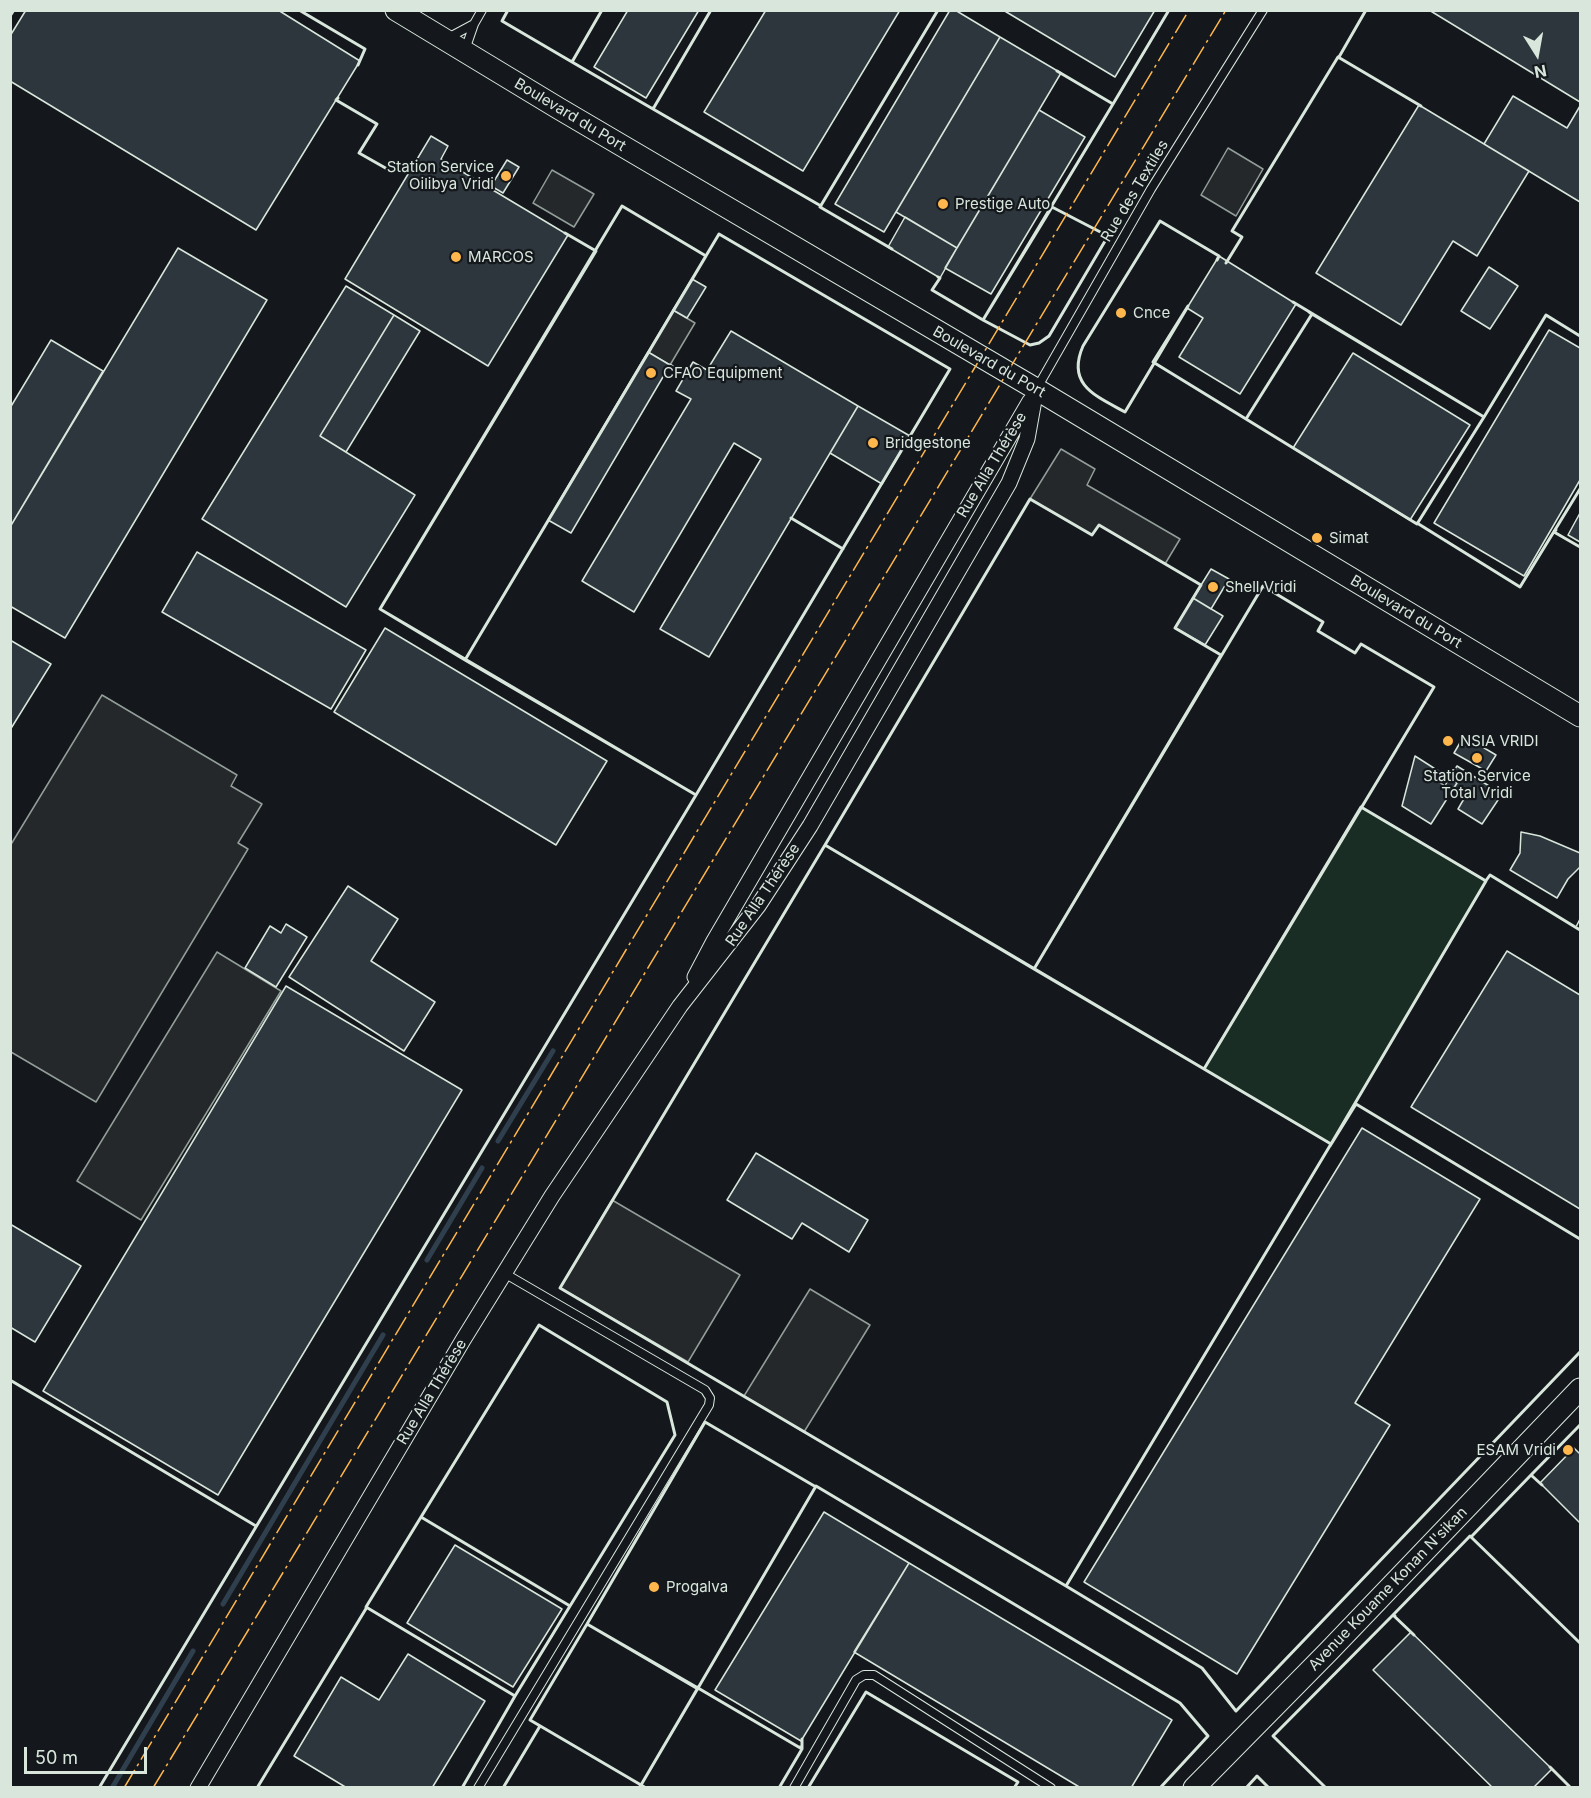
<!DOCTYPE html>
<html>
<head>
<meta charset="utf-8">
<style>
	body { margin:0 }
	#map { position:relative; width:1591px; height:1798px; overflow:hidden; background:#14181c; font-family:Inter,sans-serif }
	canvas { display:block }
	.frame { position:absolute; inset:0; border:12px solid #d8e6dc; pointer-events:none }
	.north { position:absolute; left:1507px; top:24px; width:60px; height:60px; -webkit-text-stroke:4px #14181c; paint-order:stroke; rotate:169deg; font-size:16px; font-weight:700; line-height:24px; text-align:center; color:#d8e6dc }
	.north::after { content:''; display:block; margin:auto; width:21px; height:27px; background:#d8e6dc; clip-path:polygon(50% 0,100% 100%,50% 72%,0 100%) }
	.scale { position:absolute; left:24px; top:1747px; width:123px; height:27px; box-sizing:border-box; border:3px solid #d8e6dc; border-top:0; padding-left:8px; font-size:18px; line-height:21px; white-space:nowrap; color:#d8e6dc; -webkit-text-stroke:4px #14181c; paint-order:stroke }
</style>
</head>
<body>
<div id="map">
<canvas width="1591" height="1798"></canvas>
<div class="frame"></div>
<div class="north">N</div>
<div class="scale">50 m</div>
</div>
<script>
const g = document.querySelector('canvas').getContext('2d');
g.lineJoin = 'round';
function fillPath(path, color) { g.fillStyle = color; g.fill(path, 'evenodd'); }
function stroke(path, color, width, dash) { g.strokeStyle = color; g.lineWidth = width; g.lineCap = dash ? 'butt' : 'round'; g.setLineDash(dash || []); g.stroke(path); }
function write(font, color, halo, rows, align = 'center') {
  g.font = font + ' Inter,sans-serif'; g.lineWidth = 4.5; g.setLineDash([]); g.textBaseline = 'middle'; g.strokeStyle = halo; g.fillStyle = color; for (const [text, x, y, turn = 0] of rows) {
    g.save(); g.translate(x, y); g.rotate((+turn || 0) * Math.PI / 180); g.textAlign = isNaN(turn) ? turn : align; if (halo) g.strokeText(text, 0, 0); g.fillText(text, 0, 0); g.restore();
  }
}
const green = new Path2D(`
	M1361,807L1486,881L1331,1144L1204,1069Z`);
const parking = new Path2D(`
	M1228,148L1263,169L1236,216L1201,195Z
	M552,170L594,194L574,227L533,203Z
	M673,310L695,323L670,365L648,352Z
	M1061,449L1095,469L1087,485L1180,539L1165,564L1099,525L1092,535L1030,499Z
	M102,695L237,775L231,786L262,804L238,843L248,849L96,1102L11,1052L10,846Z
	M217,952L281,991L141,1220L77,1181Z
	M612,1200L740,1275L688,1362L560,1288Z
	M810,1289L870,1325L804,1432L744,1396Z`);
const stream = new Path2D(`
	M498,1141L553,1051
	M427,1260L482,1168
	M223,1604L383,1335
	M112,1788L193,1651`);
const building = new Path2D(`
	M26,10H278L360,61L256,230L10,81V36Z
	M628,10H699L646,98L594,67Z
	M766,10H900L803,171L704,112Z
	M950,10H955L1000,37L884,232L835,204Z
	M1003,10H1155L1115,77Z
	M1429,10H1580V102Z
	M1000,37L1061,73L957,248L896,212Z
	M1513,96L1567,128L1580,106V202L1484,144Z
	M1419,105L1529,171L1477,256L1453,241L1401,325L1316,273Z
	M1039,110L1085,137L991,294L945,268Z
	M431,136L448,146L441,159L568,235L488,366L345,279Z
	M507,160L519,167L503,193L491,186Z
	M905,217L957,248L940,278L888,247Z
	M178,248L267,300L65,638L10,606V527Z
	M1219,256L1296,304L1240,394L1179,357L1203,318L1187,308Z
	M1489,267L1518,286L1490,329L1461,311Z
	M692,279L706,287L687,318L673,310Z
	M346,286L394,315L320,436L415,495L346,607L202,519Z
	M394,315L420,331L346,452L320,436Z
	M1549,330L1580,348V480L1524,576L1434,523Z
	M731,331L858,406L709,657L660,629L761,459L734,443L634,612L582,581L691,399L676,391L693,362L707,370Z
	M51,340L103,371L10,527V408Z
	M648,352L670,365L571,533L548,520Z
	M1353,353L1470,425L1410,520L1293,448Z
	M858,406L910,436L882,484L830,453Z
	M1580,513V542L1568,535Z
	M197,552L366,650L331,709L162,612Z
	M1211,569L1229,579L1211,609L1193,598Z
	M1193,598L1223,616L1205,645L1175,628Z
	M385,628L607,761L556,845L334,712Z
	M10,640L51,664L10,730Z
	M1464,736L1496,755L1486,771L1454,753Z
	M1415,756L1440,772L1436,780L1445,786L1449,778L1457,783L1431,824L1402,806Z
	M1457,766L1502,794L1482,824L1458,809L1465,797L1453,789L1457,783L1449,778Z
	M1521,832L1540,836L1580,853V867L1568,879L1557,898L1510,870L1520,853Z
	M348,886L398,919L371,961L435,1002L404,1051L289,977Z
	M286,924L307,937L276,987L245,968L270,926L281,933Z
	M1507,951L1580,995V1209L1411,1107Z
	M286,986L462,1090L218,1495L43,1391Z
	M1362,1128L1480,1199L1355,1403L1390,1425L1237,1674L1084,1582Z
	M756,1153L868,1220L849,1252L802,1223L792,1239L727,1200Z
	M10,1224L81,1266L35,1342L10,1327Z
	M1574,1448L1580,1454V1523L1540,1483Z
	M824,1512L909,1563L801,1741L715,1690Z
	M455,1545L562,1609L513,1687L407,1623Z
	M909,1563L1172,1720L1131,1788H1081L854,1652Z
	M1411,1632L1552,1769L1533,1788H1493L1373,1670Z
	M408,1654L485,1701L432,1788H347L294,1756L341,1677L379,1700Z`);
const lane = new Path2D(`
	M446,39L474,24
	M465,50L474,24L482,10
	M1037,388L1151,189L1263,10
	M478,1788L709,1405L710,1398L705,1390L504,1273
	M794,1788L856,1680L864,1675H874L1051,1788`);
const street = new Path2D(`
	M695,977L714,941L1030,401
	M198,1788L463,1340L552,1196L680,1006L758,906L810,826L1009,483L1027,439L1036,389`);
const secondary = new Path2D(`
	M396,10L558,108L1036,389L1580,716
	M1194,1788L1328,1652L1580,1389`);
const fence = new Path2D(`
	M1580,919L1576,927L1580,930`);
const wall = new Path2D(`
	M299,10L365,49L358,65
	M508,10L502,21L572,62L573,60
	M602,10L572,62L653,109L654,107
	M711,10L653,109L821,206
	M10,16L14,10
	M1339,57L1366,10
	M338,98L336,100L377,124L359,153L389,170L412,169L413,166
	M1113,104L1169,10
	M622,206L706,256L465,660L380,609Z
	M1052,207L1108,236L1049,336L1039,343L1030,345L983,320Z
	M719,234L950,369L696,795L465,660Z
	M892,249L820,207L938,10
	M1226,263L1242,237L1232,231L1338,57L1421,106
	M938,277L940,278L932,290L983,320L1113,104L1057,71
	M1293,302L1484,417L1546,315L1580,336
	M1188,306L1153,362L1246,419L1312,314L1309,312
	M1187,308L1125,412C1096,396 1066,385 1083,346L1160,221L1219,256L1217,260
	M1312,314L1484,417L1417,524L1246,419Z
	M670,365L686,374
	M1030,499L1092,535L1099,525L1201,585L1175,628L1221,655L1034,969L825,845Z
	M791,518L843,549
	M1417,523L1520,587L1580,489
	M1556,530L1554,532L1580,547
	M1263,586L1323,622L1318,631L1355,653L1361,644L1434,687L1204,1069L1034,969Z
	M1361,807L1486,881L1331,1144L1204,1069Z
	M825,845L1331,1144L1066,1586L560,1288Z
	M1485,882L1490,875L1580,930
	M1330,1146L1356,1104L1580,1239
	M539,1325L667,1402L675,1435L570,1606L421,1517Z
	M10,1380L256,1526
	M1531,1475L1580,1425
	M421,1517L570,1606L515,1696L366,1607Z
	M1471,1537L1531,1475L1542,1485
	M1066,1586L1202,1668L1236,1711L1580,1352
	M587,1624L698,1688L641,1785L530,1720Z
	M1414,1635L1393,1615L1470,1536L1580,1643
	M698,1689L587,1624L705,1422L816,1487
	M802,1739V1749L698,1688L816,1486L1180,1703L1208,1736L1160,1788
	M1550,1767L1571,1788
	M99,1788L696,795L380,609L596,251L565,233
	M257,1788L367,1607
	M462,1788L515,1696L513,1695
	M503,1788L540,1726
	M639,1788L641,1785L646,1788L641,1785L699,1686
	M779,1788L802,1749L800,1747
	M808,1788L866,1692L1018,1782L1014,1788
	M1246,1788L1257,1776L1269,1788
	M1326,1788L1273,1736L1393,1615L1395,1616`);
const power = new Path2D(`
	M124,1788L1189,10
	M153,1788L1226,10`);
const markers = [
	[506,176,6,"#ffb74d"],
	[943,204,6,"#ffb74d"],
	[456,257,6,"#ffb74d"],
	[1121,313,6,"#ffb74d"],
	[651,373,6,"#ffb74d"],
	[873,443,6,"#ffb74d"],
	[1317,538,6,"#ffb74d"],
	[1213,587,6,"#ffb74d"],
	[1448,741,6,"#ffb74d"],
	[1477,758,6,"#ffb74d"],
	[1568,1450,6,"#ffb74d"],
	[654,1587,6,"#ffb74d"]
];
const streetNames = [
	["Boulevard du Port",570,115,31],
	["Rue des Textiles",1135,191,-59],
	["Boulevard du Port",989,362,30],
	["Rue Alla Thérèse",992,465,-59],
	["Boulevard du Port",1406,612,31],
	["Rue Alla Thérèse",763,895,-56],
	["Rue Alla Thérèse",432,1392,-59],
	["Avenue Kouame Konan N'sikan",1388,1589,-46]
];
const poiNames = [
	["Station Service",494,167,"right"],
	["Oilibya Vridi",494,184,"right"],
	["Prestige Auto",955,204],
	["MARCOS",468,257],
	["Cnce",1133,313],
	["CFAO Equipment",663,373],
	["Bridgestone",885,443],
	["Simat",1329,538],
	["Shell Vridi",1225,587],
	["NSIA VRIDI",1460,741],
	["Station Service",1477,776,"center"],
	["Total Vridi",1477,793,"center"],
	["ESAM Vridi",1556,1450,"right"],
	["Progalva",666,1587]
];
fillPath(green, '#1a2d24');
stroke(green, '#939e99', 1.5);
fillPath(parking, '#24282b');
stroke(parking, '#939e99', 1.5);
stroke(stream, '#2f3f4d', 5);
fillPath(building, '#2c363c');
stroke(building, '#d8e6dc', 1.5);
stroke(lane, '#d8e6dc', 10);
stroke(street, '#d8e6dc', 17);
stroke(secondary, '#d8e6dc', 23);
stroke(lane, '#14181c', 8);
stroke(street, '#14181c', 15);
stroke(secondary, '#14181c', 21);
stroke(fence, '#d8e6dc', 1.5, [8, 3]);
stroke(wall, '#d8e6dc', 3);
stroke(power, '#ffb74d', 1.5, [21, 4.5, 3, 4.5]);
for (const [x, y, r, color] of markers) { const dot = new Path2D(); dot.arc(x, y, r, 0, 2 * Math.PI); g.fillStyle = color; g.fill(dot); stroke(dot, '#14181c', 2); }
write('15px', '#d8e6dc', '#14181c', streetNames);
write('15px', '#d8e6dc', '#14181c', poiNames, 'left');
</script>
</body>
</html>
